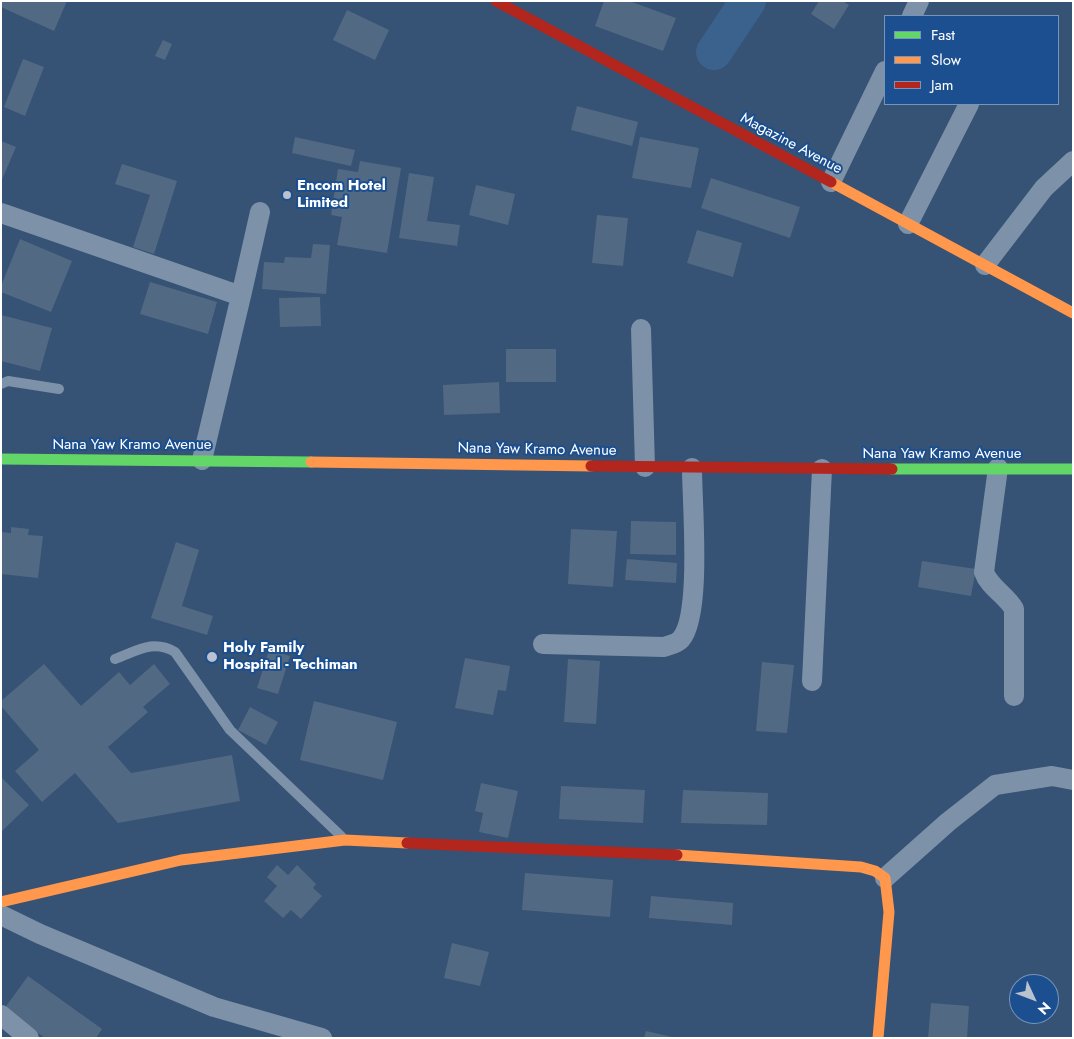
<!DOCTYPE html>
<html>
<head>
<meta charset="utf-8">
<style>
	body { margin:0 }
	#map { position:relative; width:1074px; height:1039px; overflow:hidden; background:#365274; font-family:Jost,sans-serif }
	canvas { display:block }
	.frame { position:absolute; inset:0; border:2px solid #fff; pointer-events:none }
	.legend { position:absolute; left:884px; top:15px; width:175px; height:90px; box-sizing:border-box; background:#1b4f8f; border:1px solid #7695bc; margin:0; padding:6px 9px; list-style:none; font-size:15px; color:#fff }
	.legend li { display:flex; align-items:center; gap:10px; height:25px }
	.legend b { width:25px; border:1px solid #7695bc }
	.north { position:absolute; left:1009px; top:974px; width:50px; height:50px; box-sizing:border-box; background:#1b4f8f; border:1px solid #7695bc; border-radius:50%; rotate:133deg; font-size:14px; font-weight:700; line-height:20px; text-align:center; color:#fff }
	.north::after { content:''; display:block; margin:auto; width:18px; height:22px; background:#b9c2ce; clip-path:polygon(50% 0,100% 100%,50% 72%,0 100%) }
</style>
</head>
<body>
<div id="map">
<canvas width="1074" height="1039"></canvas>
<div class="frame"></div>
<ul class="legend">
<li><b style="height:6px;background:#63d668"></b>Fast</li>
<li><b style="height:6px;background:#ff974d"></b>Slow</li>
<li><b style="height:6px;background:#b3261e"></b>Jam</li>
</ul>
<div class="north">N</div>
</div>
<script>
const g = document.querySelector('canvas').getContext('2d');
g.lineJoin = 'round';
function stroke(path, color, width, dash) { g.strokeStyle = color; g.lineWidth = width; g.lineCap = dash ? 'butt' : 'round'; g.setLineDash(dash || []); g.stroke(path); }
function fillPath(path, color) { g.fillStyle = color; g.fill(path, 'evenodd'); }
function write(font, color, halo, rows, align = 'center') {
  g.font = font + ' Jost,sans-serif'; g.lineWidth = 4; g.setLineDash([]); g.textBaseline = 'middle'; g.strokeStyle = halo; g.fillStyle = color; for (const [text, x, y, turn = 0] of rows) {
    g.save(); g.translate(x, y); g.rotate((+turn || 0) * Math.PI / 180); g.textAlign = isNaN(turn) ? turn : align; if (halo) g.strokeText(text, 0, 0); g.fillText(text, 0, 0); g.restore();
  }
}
const river = new Path2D(`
	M714,52L748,1`);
const building = new Path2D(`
	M1,1H67L54,31L1,7Z
	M604,1H629L676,18L663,51L595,26Z
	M819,1H843L849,5L834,29L811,14Z
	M347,10L389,30L375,60L333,40Z
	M163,40L172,44L165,60L155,56Z
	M23,59L44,67L25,116L4,107Z
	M577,106L638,122L632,146L571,130Z
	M295,137L355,150L351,166L292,153Z
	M640,137L699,148L691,188L632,178Z
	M1,141L16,147L1,182Z
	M360,161L401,168L387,253L337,245L342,217L331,215L338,169L358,172Z
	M122,164L177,181L154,254L133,247L150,195L115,184Z
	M409,173L434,177L427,221L460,225L457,246L399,238Z
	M711,178L800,207L790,238L701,208Z
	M476,185L515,194L508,225L469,215Z
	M597,215L628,218L623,266L592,263Z
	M697,230L742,243L733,277L687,263Z
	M20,239L72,261L51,312L1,292V286Z
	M313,244L330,245L326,294L262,289L264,262L284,263L285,257L311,258Z
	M150,282L217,302L208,334L140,314Z
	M320,297L321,326L280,327L279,298Z
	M1,315L52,328L40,371L1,361Z
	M506,349H556V382H506Z
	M499,382L500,413L444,415L443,385Z
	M631,521L676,522V555L630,554Z
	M11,527L29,529L28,535L43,536L38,578L1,574V532L11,533Z
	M571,529L617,531L613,587L568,584Z
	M176,542L199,550L182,606L213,616L207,635L151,618Z
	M627,559L677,563L676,583L625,580Z
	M922,561L976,569L971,596L918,587Z
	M269,650L290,656L278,694L257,688Z
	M465,658L510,666L506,691L498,690L493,715L455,708Z
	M568,659L600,661L596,724L564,722Z
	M762,662L794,665L787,733L756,731Z
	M44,664L81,706L119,672L130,685L154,664L170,684L143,707L148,712L108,747L131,773L232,755L240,801L118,823L75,773L42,802L15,771L39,750L1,706V701Z
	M314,701L397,722L383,780L300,760Z
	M250,707L278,722L266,745L238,730Z
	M1,777L29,805L1,832Z
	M481,783L518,791L508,838L479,832L483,813L475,811Z
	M561,786L645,790L643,823L559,819Z
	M683,790L768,793L767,825L681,823Z
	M277,865L288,875L297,865L316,884L313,888L322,896L301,919L291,910L283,918L264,901L277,886L267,877Z
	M525,873L613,880L610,917L522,910Z
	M651,896L733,903L732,925L649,918Z
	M452,943L489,952L480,986L444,978Z
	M28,976L102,1029L96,1038H45L4,1009Z
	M931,1003L969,1006L967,1038H928Z
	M646,1031L672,1037V1038H644Z`);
const lane = new Path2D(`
	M1,384L8,381L59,389
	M115,659C137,651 153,639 175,652L230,730L341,836`);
const street = new Path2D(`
	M912,16L919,1
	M831,182L885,71
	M1,213L241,296L202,460
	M908,224L969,104
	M985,265L1044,188L1073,161
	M241,296L260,212
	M641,329L645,467
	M998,468L984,572C989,587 1006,595 1014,609V696
	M543,644L664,647C669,645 677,644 681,639C702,615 692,503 692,468
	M812,681L822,469
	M885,878L948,822L995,785L1052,776L1073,780
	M1,915L40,934L214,1007L322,1038
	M1,1015L29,1038`);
const fast = new Path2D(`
	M1,459L311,462
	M892,469H1073`);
const slow = new Path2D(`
	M831,182L1073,313
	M311,462L591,466
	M677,855L861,867L875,871L885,878L889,912L878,1038
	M1,902L181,860L345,840L407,843`);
const jam = new Path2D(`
	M496,1L831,182
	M591,466L892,469
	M407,843L677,855`);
const markers = [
	[287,195,5,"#b9c2ce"],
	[212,657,6,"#b9c2ce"]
];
const streetNames = [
	["Magazine Avenue",791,144,28],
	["Nana Yaw Kramo Avenue",132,445],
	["Nana Yaw Kramo Avenue",537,450,1],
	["Nana Yaw Kramo Avenue",942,454]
];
const poiNames = [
	["Encom Hotel",297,186],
	["Limited",297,203],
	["Holy Family",223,648],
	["Hospital - Techiman",223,665]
];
stroke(river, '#3b618d', 36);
fillPath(building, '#526984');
stroke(lane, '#7d92a8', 10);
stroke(street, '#7d92a8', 20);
stroke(fast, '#63d668', 11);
stroke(slow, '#ff974d', 11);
stroke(jam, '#b3261e', 11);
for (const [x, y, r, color] of markers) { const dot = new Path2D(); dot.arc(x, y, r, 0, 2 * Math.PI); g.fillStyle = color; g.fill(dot); stroke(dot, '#1b4f8f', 2); }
write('15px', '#fff', '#1b4f8f', streetNames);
write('bold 15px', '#fff', '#1b4f8f', poiNames, 'left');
</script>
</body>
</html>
